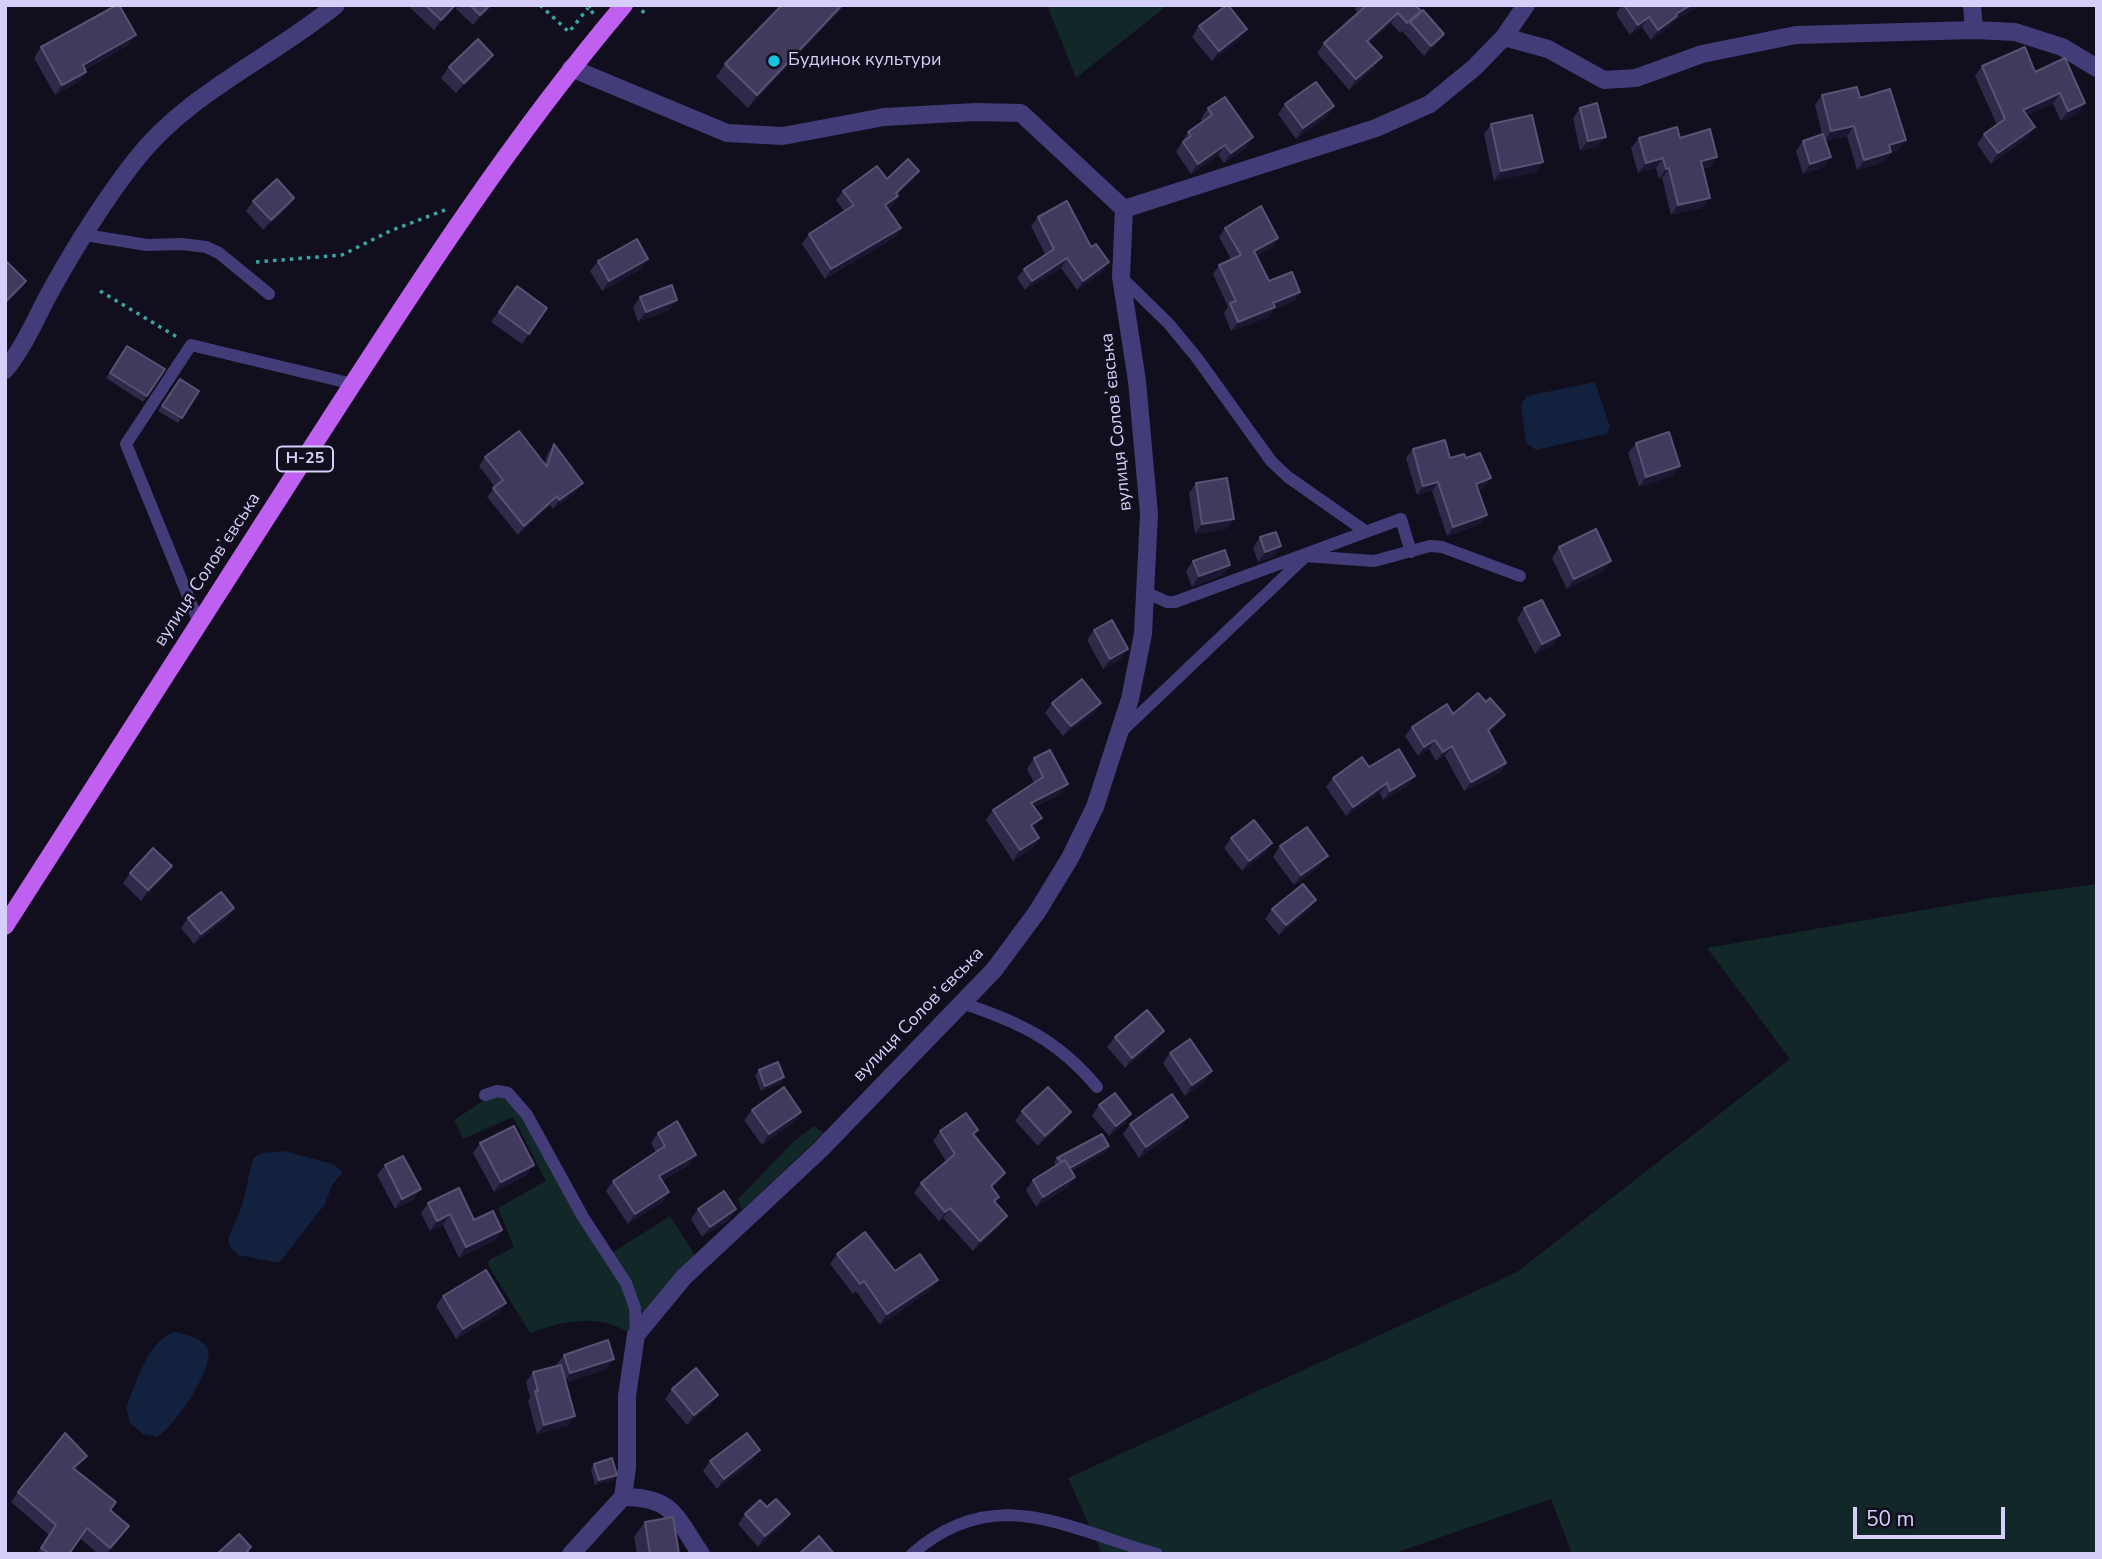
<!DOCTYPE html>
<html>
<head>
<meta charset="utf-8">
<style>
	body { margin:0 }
	#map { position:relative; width:2102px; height:1559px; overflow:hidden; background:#110e1d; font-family:"Nunito Sans",sans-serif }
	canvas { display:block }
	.frame { position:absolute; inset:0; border:7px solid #d5cffa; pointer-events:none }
	.scale { position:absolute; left:1853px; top:1507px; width:152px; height:32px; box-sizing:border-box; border:4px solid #d5cffa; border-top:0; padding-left:9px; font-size:21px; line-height:24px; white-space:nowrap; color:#d5cffa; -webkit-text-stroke:5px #110e1d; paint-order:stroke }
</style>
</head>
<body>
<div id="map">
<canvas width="2102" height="1559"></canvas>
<div class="frame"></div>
<div class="scale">50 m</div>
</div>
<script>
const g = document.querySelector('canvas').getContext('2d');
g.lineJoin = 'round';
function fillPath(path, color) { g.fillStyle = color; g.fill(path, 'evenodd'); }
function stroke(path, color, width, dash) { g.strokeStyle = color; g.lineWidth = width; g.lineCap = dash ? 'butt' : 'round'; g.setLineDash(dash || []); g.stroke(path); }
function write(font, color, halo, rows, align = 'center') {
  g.font = font + ' "Nunito Sans",sans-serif'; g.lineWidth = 5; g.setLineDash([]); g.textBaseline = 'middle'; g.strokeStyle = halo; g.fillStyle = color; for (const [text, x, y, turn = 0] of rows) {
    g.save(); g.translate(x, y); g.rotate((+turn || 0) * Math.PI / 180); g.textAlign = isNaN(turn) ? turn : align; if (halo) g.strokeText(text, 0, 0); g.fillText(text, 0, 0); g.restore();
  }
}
const green = new Path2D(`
	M1047,5H1168L1076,78Z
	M2097,884V1554H1572L1551,1499L1392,1554H1102L1068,1478L1517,1272L1790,1059L1707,948L1991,898Z
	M498,1096L514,1105L617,1277L629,1301L632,1327L628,1332C596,1313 563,1321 530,1333L488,1265L489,1260L514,1247L498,1208L546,1181L513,1117L463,1139L454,1120L486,1099Z
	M814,1126L824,1133L742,1210L738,1199L794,1141Z
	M670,1216L695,1255L641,1315L612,1253Z`);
const water = new Path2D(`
	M1595,382L1610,427L1606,434L1536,450L1526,443L1521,404L1527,396Z
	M284,1151L333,1164L343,1173L333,1183L325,1204L279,1263L238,1255L230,1247L228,1239L242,1206L253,1158L262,1153Z
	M175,1332C186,1334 203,1338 208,1350C214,1369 174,1427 157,1437L143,1434L130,1423L126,1408C135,1385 149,1338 175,1332Z`);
const path = new Path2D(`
	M540,5L569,32L588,8
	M591,5L588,8L594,14
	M642,13L648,5
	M256,262L342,255L390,231L445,210
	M100,291L177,337`);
const service = new Path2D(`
	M85,235L147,245L182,244L206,247L219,253L269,294
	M1121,277L1169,324L1197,358L1271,461L1288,477L1365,531
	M1304,556L1374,561L1430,546L1442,547L1520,576
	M1143,591L1167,602H1175L1401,519L1411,552
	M199,623L126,444L191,345L353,384
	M1121,732L1306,556
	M962,1003C1019,1022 1058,1040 1097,1087
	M485,1095L497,1091L508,1093L527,1115L583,1217L626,1283L635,1308L636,1335
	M912,1554C995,1481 1067,1529 1157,1554`);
const minor = new Path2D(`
	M1972,5L1974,30
	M1504,37L1548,49L1604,80L1636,78L1702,54L1796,35L1974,30L2015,32L2062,47L2097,68
	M571,68L727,133L783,136L884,117L976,112L1021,113L1124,209L1376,128L1430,104L1475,67L1504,37L1526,5
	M5,370C24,347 36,318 50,292C75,247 103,202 134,162C187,93 270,59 336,5
	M623,1497C673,1497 675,1516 701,1554
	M571,1554L623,1497L627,1468V1396L636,1335L684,1277L821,1149L994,970L1037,912L1070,858L1095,807L1130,699L1143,634L1149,514L1137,381L1121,277L1124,209`);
const primary = new Path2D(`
	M5,926C107,766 210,607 312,447C410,295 507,143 624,5`);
const wall = new Path2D(`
	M407,5H457L434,30Z
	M459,5H493L473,25L456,9Z
	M777,5H845L748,108L716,77L725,64L780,8Z
	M1357,5H1415L1437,44L1424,56L1403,32L1404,30L1400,33L1391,23L1369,43L1375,67L1349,90L1317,53L1324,43L1358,13L1355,9Z
	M1622,5H1701L1674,21L1670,26L1651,40L1642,27L1630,35L1616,14Z
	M1199,26L1247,29L1240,39L1212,61L1192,37Z
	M128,45L85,70L86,72L79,82L55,95L34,58L41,47Z
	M493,55L486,65L456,93L441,78L449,67Z
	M2065,58L2078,114L2061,121L2053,104L2027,115L2028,137L1991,164L1977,144L1984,134L1997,125L1975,76L1982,66L2035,72Z
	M1822,95L1860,98L1899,150L1891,152L1884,162L1857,170L1847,136L1825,141L1824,167L1803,174L1796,151L1803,141L1822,134L1815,105Z
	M1285,104L1334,106L1327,116L1296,139L1278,114Z
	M1208,108L1253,137L1246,148L1224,163L1218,155L1191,174L1176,152L1188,132L1203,121L1201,119Z
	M1580,108L1598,147L1580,151L1573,118Z
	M1491,124L1543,162L1536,172L1494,181L1484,134Z
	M1639,138H1680L1710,167L1703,169L1702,208L1671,215L1662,178L1659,179L1656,168L1638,173L1631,148Z
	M887,179L913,180L897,195L898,196L892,206L887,209L901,228L894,238L825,279L802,244L809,234L844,211L836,200L843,191Z
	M294,198L287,208L263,230L246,211L253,201Z
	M1038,217L1091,247L1102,272L1077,290L1061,268L1025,290L1017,278L1024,269L1045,254L1031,226Z
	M1225,228L1272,248L1257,255L1269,281L1300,292L1294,301L1273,310L1268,317L1231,331L1224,313L1228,307L1213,274L1219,265L1231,259L1219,237Z
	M598,261L641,269L602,291L590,271Z
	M517,286L547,308L522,344L491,322Z
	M640,297L670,310L638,322L633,307Z
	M127,346L165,369L143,402L106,378Z
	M180,379L199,391L178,423L158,411Z
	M1636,443L1680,466L1673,476L1639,487L1628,453Z
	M554,444L576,492L553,509L550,505L518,535L487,497L495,487L479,466L485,457L544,464L548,453Z
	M1413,449L1450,458H1466L1484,488L1478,490L1480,524L1447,536L1432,491L1417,495L1406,458Z
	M1196,483L1234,519L1226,529L1195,534L1189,493Z
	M1260,537L1281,546L1274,556L1258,562L1253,548Z
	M1559,547L1604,571L1567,589L1552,558Z
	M1193,561L1230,565L1223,575L1192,587L1186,571Z
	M1524,608L1553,645L1535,654L1517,619Z
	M1094,630L1121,659L1103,669L1087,640Z
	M1486,702L1505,715L1498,724L1490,732L1506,763L1500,773L1464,791L1445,756L1436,761L1429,749L1418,756L1405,736L1412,727L1453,714Z
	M1052,703H1101L1094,713L1063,736L1045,713Z
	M1034,758L1061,794L1035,807V828L1033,829L1039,838L1032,848L1013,861L986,820L993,810L1034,783L1027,769Z
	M1369,767L1415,776L1408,786L1383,800L1380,793L1346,816L1326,787L1333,778Z
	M1231,838L1265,853L1242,871L1224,848Z
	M1280,846L1320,866L1294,885L1273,857Z
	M172,866L165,876L141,901L123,883L130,873Z
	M234,908L227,918L194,944L181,928L188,918Z
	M1272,909L1309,910L1279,935L1265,919Z
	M1115,1037L1157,1041L1125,1068L1107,1047Z
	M1170,1053L1205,1081L1185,1096L1163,1063Z
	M759,1070L784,1077L781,1083L761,1091L755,1075Z
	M1099,1105L1131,1114L1124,1124L1109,1136L1092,1116Z
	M752,1110L801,1112L794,1122L762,1145L744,1120Z
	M1022,1111L1071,1112L1064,1122L1038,1146L1015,1121Z
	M1130,1124L1181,1128L1139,1158L1123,1134Z
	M940,1131L974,1136L998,1183L992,1188L999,1197L995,1202L1000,1226L973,1251L943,1218L939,1221L914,1193L921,1183L946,1161L933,1141Z
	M658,1133L689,1165L662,1181L669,1192L662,1202L628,1224L606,1191L613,1181L656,1152L651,1143Z
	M480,1143L527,1175L494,1192L473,1153Z
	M1109,1146L1106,1152L1071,1171L1075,1177L1068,1187L1036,1207L1026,1190L1033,1180L1056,1166L1054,1163L1057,1158Z
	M385,1165L414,1199L395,1209L377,1175Z
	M428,1203L474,1220L502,1230L495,1240L459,1258L443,1225L430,1231L421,1213Z
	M698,1209H736L729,1220L702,1237L691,1219Z
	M837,1254L895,1271L931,1290L880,1325L856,1291L853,1294L830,1264Z
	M443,1296L499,1313L456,1339L436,1306Z
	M564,1355L607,1369L566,1382L568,1426L537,1434L528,1401L530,1398L526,1382L533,1372L557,1366L556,1365Z
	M672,1389L711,1405L687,1425L665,1399Z
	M710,1461H753L717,1489L703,1471Z
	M594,1464L614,1480L595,1485L591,1469Z
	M80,1466L75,1470L110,1511L122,1536L107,1554H98L80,1538L69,1554H37L49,1535L11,1502L18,1492Z
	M745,1514L783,1524L758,1547L738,1524Z
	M645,1522L679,1554H637L634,1537Z`);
const shadedWall = new Path2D(`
	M455,5H457L434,30L441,20Z
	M490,5H493L473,25L480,15Z
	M842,5H845L748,108L757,95Z
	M1691,5H1701L1674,21L1670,26L1651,40L1658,30L1676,14Z
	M1398,13L1391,23L1360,51L1367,41Z
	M1649,17L1642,27L1630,35L1638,25Z
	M1247,29L1240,39L1212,61L1219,51Z
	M1444,34L1437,44L1424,56L1431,46Z
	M136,35L128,45L75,75L83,65Z
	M493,55L486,65L456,93L464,83Z
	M1382,57L1375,67L1349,90L1356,79Z
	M86,72L79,82L55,95L62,85Z
	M2060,93L2053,104L2016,120L2023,110Z
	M2085,103L2078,114L2061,121L2068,111Z
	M1334,106L1327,116L1296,139L1303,128Z
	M1854,126L1847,136L1824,141L1831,131Z
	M2035,127L2028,137L1991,164L1998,153Z
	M1253,137L1246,148L1224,163L1231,153Z
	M1606,137L1598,147L1580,151L1588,141Z
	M1906,140L1899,150L1891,152L1884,162L1857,170L1864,160L1889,145Z
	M1225,145L1218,155L1191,174L1198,164Z
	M1717,157L1710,167L1694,172L1701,161Z
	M1831,157L1824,167L1803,174L1810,164Z
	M1663,158L1656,168L1638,173L1646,163Z
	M1543,162L1536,172L1494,181L1501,171Z
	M1669,168L1662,178L1659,179L1666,169Z
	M919,171L913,180L890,202L898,196L892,206L878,215L896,193Z
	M294,198L287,208L263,230L271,220Z
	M1710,198L1702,208L1671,215L1678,205Z
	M901,228L894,238L825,279L831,269Z
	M1278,238L1272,248L1248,260L1254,251Z
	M1067,258L1061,268L1025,290L1032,281Z
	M648,259L641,269L602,291L609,281Z
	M1109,262L1102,272L1077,290L1083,281Z
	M26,281L19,291L5,305V302Z
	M1300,292L1294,301L1273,310L1268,317L1231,331L1238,322L1273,303Z
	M677,300L670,310L638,322L646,312Z
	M1680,466L1673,476L1639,487L1646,477Z
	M1491,478L1484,488L1470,493L1476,484Z
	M1438,482L1432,491L1417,495L1423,486Z
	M583,483L576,492L553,509L559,500Z
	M557,496L550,505L518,535L524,526Z
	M1487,515L1480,524L1447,536L1453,527Z
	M1234,519L1226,529L1195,534L1202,524Z
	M1281,546L1274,556L1258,562L1265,552Z
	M1611,561L1604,571L1567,589L1574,579Z
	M1230,565L1223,575L1192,587L1199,576Z
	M1560,635L1553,645L1535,654L1542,644Z
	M1128,649L1121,659L1103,669L1110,659Z
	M1101,703L1094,713L1063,736L1071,726Z
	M1505,715L1498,724L1482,739L1488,730Z
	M1435,740L1429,749L1418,756L1424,747Z
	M1452,746L1445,756L1436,761L1443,752Z
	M1506,763L1500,773L1464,791L1471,782Z
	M1415,776L1408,786L1383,800L1390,791Z
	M1387,783L1380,793L1346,816L1353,807Z
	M1068,784L1061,794L1024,813L1031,803Z
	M1042,818L1035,828L1024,836L1031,825Z
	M1039,838L1032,848L1013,861L1020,850Z
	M1272,843L1265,853L1242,871L1249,861Z
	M1328,856L1320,866L1294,885L1301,875Z
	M172,866L165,876L141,901L148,890Z
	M1316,900L1309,910L1279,935L1286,925Z
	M234,908L227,918L194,944L201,934Z
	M1164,1031L1157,1041L1125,1068L1132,1058Z
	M1212,1071L1205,1081L1185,1096L1192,1085Z
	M784,1077L781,1083L761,1091L765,1086Z
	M801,1112L794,1122L762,1145L769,1134Z
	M1071,1112L1064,1122L1038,1146L1045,1136Z
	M1131,1114L1124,1124L1109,1136L1116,1126Z
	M1188,1117L1181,1128L1139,1158L1146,1147Z
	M1109,1146L1106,1152L1064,1174L1068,1169Z
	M696,1155L689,1165L652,1187L659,1176Z
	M534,1165L527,1175L494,1192L501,1182Z
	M1005,1173L998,1183L984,1196L991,1186Z
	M1075,1177L1068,1187L1036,1207L1043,1197Z
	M421,1189L414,1199L395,1209L402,1199Z
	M669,1192L662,1202L628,1224L635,1214Z
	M950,1208L943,1218L939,1221L945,1212Z
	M736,1209L729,1220L702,1237L710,1227Z
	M450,1214L443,1225L430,1231L437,1221Z
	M1007,1216L1000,1226L973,1251L980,1241Z
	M502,1230L495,1240L459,1258L466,1247Z
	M938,1280L931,1290L880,1325L887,1314Z
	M506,1303L499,1313L456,1339L463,1329Z
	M614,1359L607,1369L563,1384L570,1373Z
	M718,1395L711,1405L687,1425L694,1415Z
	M575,1416L568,1426L537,1434L544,1425Z
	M760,1450L753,1461L717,1489L724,1479Z
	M87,1456L80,1466L66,1479L73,1468Z
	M617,1475L614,1480L595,1485L599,1480Z
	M790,1514L783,1524L758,1547L765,1536Z
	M129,1526L122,1536L106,1554L110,1548Z`);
const building = new Path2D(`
	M117,5H119L136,35L83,65L86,72L62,85L41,47Z
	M425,5H455L441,20Z
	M470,5H490L480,15Z
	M782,5H842L757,95L725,64Z
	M1227,5H1228L1247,29L1219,51L1199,26Z
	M1367,5H1415L1421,11L1407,23L1398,13L1367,41L1382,57L1356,79L1324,43Z
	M1624,5H1691L1676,14L1677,16L1658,30L1649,17L1638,25Z
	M1423,10L1444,34L1431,46L1410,22Z
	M478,39L493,55L464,83L449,67Z
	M2025,47L2035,72L2065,58L2085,103L2068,111L2060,93L2023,110L2035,127L1998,153L1984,134L2005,119L1982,66Z
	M1316,82L1334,106L1303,128L1285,104Z
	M1857,87L1860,98L1890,89L1906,140L1889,145L1891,152L1864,160L1854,126L1831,131L1822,95Z
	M1225,97L1253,137L1231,153L1225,145L1198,164L1183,142L1191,136L1188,132L1212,115L1208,108Z
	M1597,103L1606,137L1588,141L1580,108Z
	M1532,115L1543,162L1501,171L1491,124Z
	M1677,127L1680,138L1710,129L1717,157L1701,161L1710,198L1678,205L1669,168L1666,169L1663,158L1646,163L1639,138Z
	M1823,134L1831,157L1810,164L1803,141Z
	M908,159L919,171L896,193L898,196L885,205L901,228L831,269L809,234L854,205L843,191L877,166L887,179Z
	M277,179L294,198L271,220L253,201Z
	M1067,201L1091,247L1096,244L1109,262L1083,281L1067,258L1032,281L1024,269L1054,249L1038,217Z
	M1261,206L1278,238L1254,251L1269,281L1292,272L1300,292L1273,303L1275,307L1238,322L1230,303L1236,301L1219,265L1241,255L1225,228Z
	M637,239L648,259L609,281L598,261Z
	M5,260L26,281L5,302Z
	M672,285L677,300L646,312L640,297Z
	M517,286L547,308L529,334L499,312Z
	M127,346L165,369L147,396L110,373Z
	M180,379L199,391L182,418L162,406Z
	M519,431L547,467L554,444L583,483L559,500L557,496L524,526L493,488L503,480L485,457Z
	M1669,432L1680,466L1646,477L1636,443Z
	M1445,440L1450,458L1464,454L1466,458L1480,453L1491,478L1476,484L1487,515L1453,527L1438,482L1423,486L1413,449Z
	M1227,478L1234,519L1202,524L1196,483Z
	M1596,529L1611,561L1574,579L1559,547Z
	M1276,532L1281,546L1265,552L1260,537Z
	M1225,550L1230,565L1199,576L1193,561Z
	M1542,600L1560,635L1542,644L1524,608Z
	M1112,620L1128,649L1110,659L1094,630Z
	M1082,679L1101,703L1071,726L1052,703Z
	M1478,693L1486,702L1490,698L1505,715L1488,730L1506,763L1471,782L1452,746L1443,752L1435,740L1424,747L1412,727L1447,704L1453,714Z
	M1399,749L1415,776L1390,791L1387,783L1353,807L1333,778L1362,757L1369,767Z
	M1050,750L1068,784L1031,803L1042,818L1031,825L1039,838L1020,850L993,810L1043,777L1034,758Z
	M1254,820L1272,843L1249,861L1231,838Z
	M1307,827L1328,856L1301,875L1280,846Z
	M153,848L172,866L148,890L130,873Z
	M1303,884L1316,900L1286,925L1272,909Z
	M221,892L234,908L201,934L188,918Z
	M1147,1010L1164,1031L1132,1058L1115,1037Z
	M1190,1039L1212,1071L1192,1085L1170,1053Z
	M778,1062L784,1077L765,1086L759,1070Z
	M784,1087L801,1112L769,1134L752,1110Z
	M1048,1087L1071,1112L1045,1136L1022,1111Z
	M1115,1093L1131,1114L1116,1126L1099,1105Z
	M1172,1094L1188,1117L1146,1147L1130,1124Z
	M966,1113L978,1130L973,1134L1005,1173L991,1186L999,1197L994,1201L1007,1216L980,1241L950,1208L945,1212L921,1183L955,1154L940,1131Z
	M677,1121L696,1155L659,1176L669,1192L635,1214L613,1181L665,1146L658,1133Z
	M514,1126L534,1165L501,1182L480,1143Z
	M1102,1134L1109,1146L1070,1168L1065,1160L1062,1162L1057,1158Z
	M403,1156L421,1189L402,1199L385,1165Z
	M1065,1160L1075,1177L1043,1197L1033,1180Z
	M459,1188L474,1220L493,1211L502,1230L466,1247L450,1214L437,1221L428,1203Z
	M724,1191L736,1209L710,1227L698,1209Z
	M865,1232L895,1271L920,1254L938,1280L887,1314L864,1281L860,1284L837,1254Z
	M486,1270L506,1303L463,1329L443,1296Z
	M608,1340L614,1359L570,1373L564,1355Z
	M561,1365L575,1416L544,1425L535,1391H538L533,1372Z
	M696,1368L718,1395L694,1415L672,1389Z
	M65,1433L87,1456L73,1468L116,1502L110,1510L129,1526L110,1548L87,1528L69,1554H50L41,1548L56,1525L18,1492Z
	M747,1433L760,1450L724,1479L710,1461Z
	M612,1458L617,1475L599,1480L594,1464Z
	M776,1499L790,1514L765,1536L745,1514L760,1500L767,1507Z
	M673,1517L679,1554H650L645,1522Z
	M239,1534L251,1547L247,1551L250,1554H217Z
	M819,1536L834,1554H799Z`);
const markers = [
	[774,61,7,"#16c4e0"]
];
const shields = [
	[305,459,56]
];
const shieldNames = [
	["Н-25",305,459]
];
const poiNames = [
	["Будинок культури",788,61]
];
const streetNames = [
	["вулиця Соловʼєвська",1117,422,-96],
	["вулиця Соловʼєвська",208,570,-57],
	["вулиця Соловʼєвська",919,1015,-46]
];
fillPath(green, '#122727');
fillPath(water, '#11213e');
stroke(path, '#39a5a2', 3.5, [3.5, 5]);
stroke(service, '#423d78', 12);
stroke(minor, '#423d78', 18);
stroke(primary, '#c060f0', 18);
fillPath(wall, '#302949');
fillPath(shadedWall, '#1c1630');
fillPath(building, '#423a5c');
stroke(building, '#595275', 2);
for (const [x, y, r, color] of markers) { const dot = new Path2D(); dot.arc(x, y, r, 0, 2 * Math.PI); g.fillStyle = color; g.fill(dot); stroke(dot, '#110e1d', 2.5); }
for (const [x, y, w] of shields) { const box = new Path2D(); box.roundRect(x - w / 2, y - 12.5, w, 25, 5); g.fillStyle = '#110e1d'; g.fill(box); stroke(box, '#d5cffa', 2); }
write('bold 16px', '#d5cffa', null, shieldNames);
write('18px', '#d5cffa', '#110e1d', poiNames, 'left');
write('18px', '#d5cffa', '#110e1d', streetNames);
</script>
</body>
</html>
